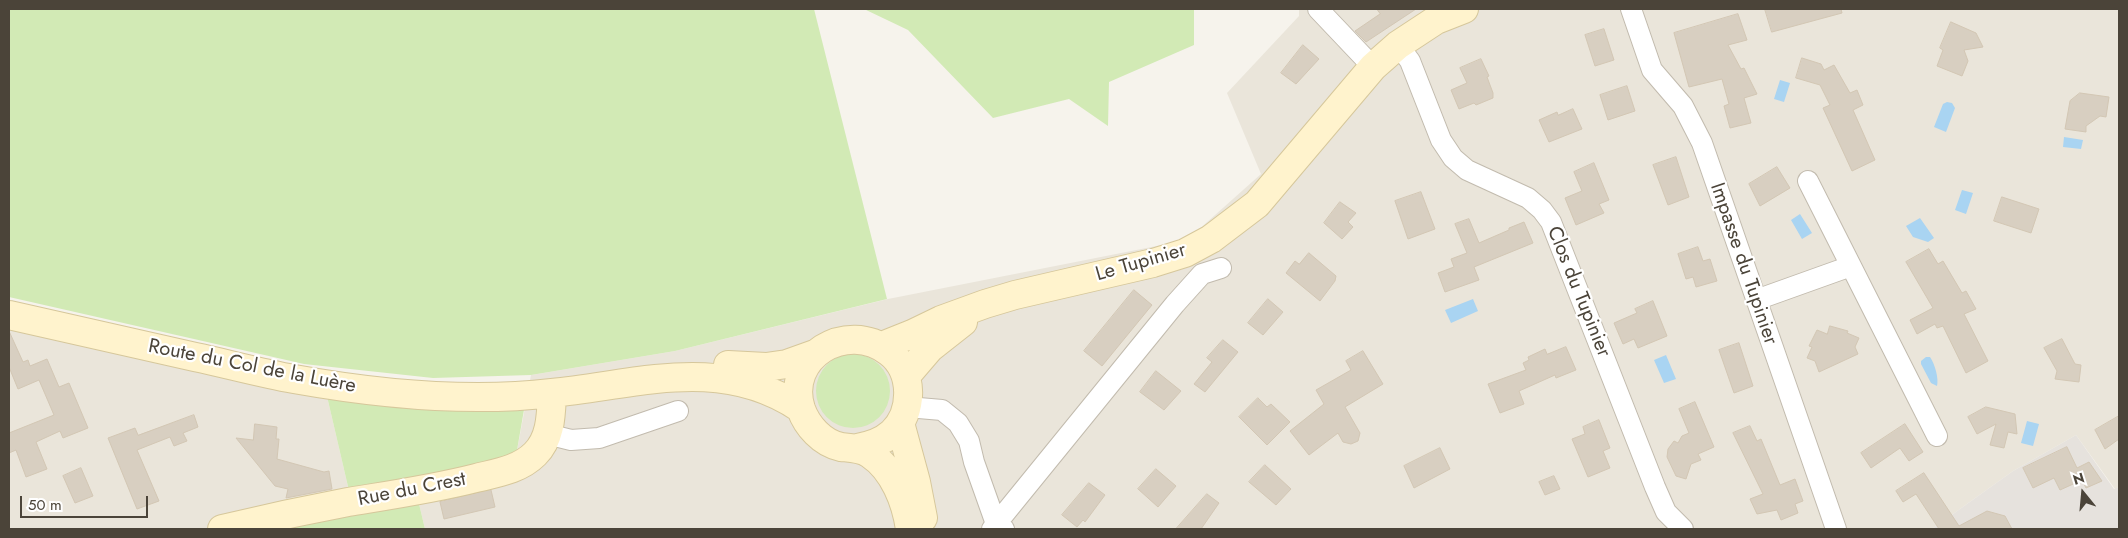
<!DOCTYPE html>
<html>
<head>
<meta charset="utf-8">
<style>
	body { margin:0 }
	#map { position:relative; width:2128px; height:538px; overflow:hidden; background:#f6f3ec; font-family:Jost,sans-serif }
	canvas { display:block }
	.frame { position:absolute; inset:0; border:10px solid #4b4439; pointer-events:none }
	.north { position:absolute; left:2058px; top:468px; width:50px; height:50px; -webkit-text-stroke:4px #fff; paint-order:stroke; rotate:343deg; font-size:14px; font-weight:700; line-height:20px; text-align:center; color:#4b4439 }
	.north::after { content:''; display:block; margin:auto; width:18px; height:22px; background:#4b4439; clip-path:polygon(50% 0,100% 100%,50% 72%,0 100%) }
	.scale { position:absolute; left:20px; top:496px; width:128px; height:22px; box-sizing:border-box; border:2px solid #4b4439; border-top:0; padding-left:6px; font-size:15px; line-height:18px; white-space:nowrap; color:#4b4439; -webkit-text-stroke:4px #fff; paint-order:stroke }
</style>
</head>
<body>
<div id="map">
<canvas width="2128" height="538"></canvas>
<div class="frame"></div>
<div class="north">N</div>
<div class="scale">50 m</div>
</div>
<script>
const g = document.querySelector('canvas').getContext('2d');
g.lineJoin = 'round';
function fillPath(path, color) { g.fillStyle = color; g.fill(path, 'evenodd'); }
function stroke(path, color, width, dash) { g.strokeStyle = color; g.lineWidth = width; g.lineCap = dash ? 'butt' : 'round'; g.setLineDash(dash || []); g.stroke(path); }
function write(font, color, halo, rows, align = 'center') {
  g.font = font + ' Jost,sans-serif'; g.lineWidth = 4.5; g.setLineDash([]); g.textBaseline = 'middle'; g.strokeStyle = halo; g.fillStyle = color; for (const [text, x, y, turn = 0] of rows) {
    g.save(); g.translate(x, y); g.rotate((+turn || 0) * Math.PI / 180); g.textAlign = isNaN(turn) ? turn : align; if (halo) g.strokeText(text, 0, 0); g.fillText(text, 0, 0); g.restore();
  }
}
const residential = new Path2D(`
	M1299,9H2119V487L2115,489L2076,435L2013,471L1932,529H425L415,487L516,456L531,375L675,351L888,299L1187,240L1261,174L1227,93L1299,16Z
	M9,306L326,392L353,508L245,529H9Z`);
const industrial = new Path2D(`
	M2076,435L2114,489L2119,487V529H1932L2013,471Z`);
const green = new Path2D(`
	M9,9H814L887,299L675,351L531,375L433,378L304,364L9,297Z
	M864,9H1194V45L1109,82L1108,126L1069,99L993,118L908,30Z
	M816 391a37 37 0 1 1 74 0a37 37 0 1 1-74 0Z
	M326,392L525,404L516,456L415,487L425,529H245L353,508Z`);
const water = new Path2D(`
	M1780,80L1790,83L1784,102L1774,99Z
	M1947,102L1952,103L1955,108L1946,132L1934,127L1943,104Z
	M2064,137L2083,140L2081,149L2063,147Z
	M1962,190L1973,193L1966,214L1955,210Z
	M1800,214L1812,233L1802,239L1791,220Z
	M1920,218L1934,238L1928,242L1913,237L1906,226Z
	M1473,299L1478,311L1451,323L1445,310Z
	M1666,355L1676,379L1664,383L1654,360Z
	M1926,357H1930C1935,364 1939,379 1937,386L1931,383L1921,364V361Z
	M2027,421L2039,424L2033,446L2021,443Z`);
const building = new Path2D(`
	M1377,9H1416L1366,42L1355,31L1380,14Z
	M1765,9H1841L1842,13L1772,32Z
	M1738,14L1747,40L1728,45L1741,69L1744,68L1757,94L1744,98L1751,123L1730,128L1724,106L1729,104L1722,79L1689,87L1674,33Z
	M1951,22L1976,33L1983,47L1964,50L1968,61L1962,76L1937,66L1943,50L1940,48Z
	M1604,29L1614,60L1595,66L1585,35Z
	M1303,45L1319,59L1296,84L1281,73Z
	M1802,58L1821,64L1824,70L1834,65L1850,93L1857,90L1863,105L1853,110L1875,160L1852,171L1823,108L1830,105L1820,85L1796,78Z
	M1481,59L1489,76L1487,77L1493,93V98L1476,105L1474,103L1459,109L1451,90L1467,83L1460,68Z
	M1627,86L1635,111L1608,120L1600,95Z
	M2080,93L2109,97L2106,117L2100,116L2086,126V132L2065,129L2070,101Z
	M1573,109L1582,129L1549,142L1539,120L1557,112L1558,115Z
	M1676,157L1689,197L1668,205L1653,165Z
	M1594,163L1609,200L1599,204L1604,213L1576,225L1565,198L1582,191L1574,172Z
	M1777,167L1790,188L1760,206L1749,184Z
	M1421,192L1435,229L1408,239L1395,201Z
	M2002,197L2039,209L2031,233L1994,221Z
	M1340,202L1356,213L1348,222L1353,227L1342,239L1324,223Z
	M1469,219L1479,243L1509,230V228L1524,222L1533,243L1474,267L1479,280L1445,292L1438,273L1454,267L1451,259L1467,253L1455,224Z
	M1698,247L1703,261L1710,259L1717,281L1696,287L1693,277L1686,279L1678,254Z
	M1929,249L1938,264L1943,261L1962,293L1966,291L1976,309L1964,314L1988,361L1966,373L1943,326L1937,328L1935,324L1917,334L1910,320L1933,308L1906,262Z
	M1309,253L1336,276L1335,281L1320,301L1286,273L1295,261L1299,264Z
	M1134,290L1152,305L1102,366L1084,351Z
	M1268,299L1283,312L1263,335L1248,323Z
	M1653,301L1667,336L1638,348L1634,339L1623,344L1614,323L1637,313L1635,309Z
	M1830,326L1848,331L1847,333L1859,338L1855,347L1858,354L1819,372L1815,361L1807,358L1812,347L1809,346L1817,330L1827,334Z
	M9,331L23,362L28,360L30,366L47,359L59,387L69,383L88,428L63,438L60,431L36,442L47,469L26,477L16,450L9,453V433L54,415L39,380L18,389L9,367Z
	M2062,339L2075,364L2081,365L2079,382L2055,379L2057,371L2044,348Z
	M1223,340L1238,352L1205,392L1194,384L1212,362L1207,358Z
	M1739,343L1753,386L1734,393L1719,350Z
	M1566,347L1576,370L1556,378L1555,375L1519,391L1524,404L1500,413L1488,384L1526,370L1523,363L1529,360L1528,357L1545,349L1547,354Z
	M1363,351L1383,384L1345,407L1360,433L1358,441L1351,444L1343,442L1338,433L1309,455L1290,431L1324,404L1316,390L1351,370L1346,361Z
	M1156,371L1181,391L1164,410L1140,392Z
	M1258,398L1267,407L1271,404L1290,422L1267,445L1239,417Z
	M1695,402L1714,447L1698,454L1701,460L1691,464L1686,479L1676,476L1667,457L1668,449L1674,441L1678,443L1682,436L1689,433L1679,409Z
	M1986,407L2015,414L2017,434L2008,432L2004,448L1990,445L1996,424L1977,434L1968,417Z
	M194,415L198,427L183,433L187,441L174,446L170,437L137,450L159,501L137,509L108,438L135,428L138,435Z
	M2119,416V439L2105,449L2095,430Z
	M1599,420L1610,448L1603,451L1610,468L1588,477L1572,439L1585,434L1583,427Z
	M255,424L277,427L276,439H279L277,459L324,472L329,471L332,489L286,498L288,489L275,486L236,438L253,440Z
	M1905,424L1923,452L1909,461L1900,448L1871,468L1861,453Z
	M1750,426L1757,441L1761,439L1780,485L1795,479L1803,501L1795,504L1798,513L1781,520L1777,510L1757,514L1750,499L1763,494L1733,433Z
	M2067,447L2077,468L2089,462L2102,481L2086,488L2082,480L2060,490L2054,478L2033,488L2023,468Z
	M1440,448L1450,469L1414,488L1404,466Z
	M1265,465L1291,489L1276,505L1249,482Z
	M81,468L93,496L75,503L63,476Z
	M1156,469L1176,486L1158,507L1138,489Z
	M1924,473L1959,526L1987,511L2005,516L2012,529H1939L1916,494L1903,502L1896,491Z
	M1554,476L1560,489L1545,495L1539,482Z
	M1089,483L1105,495L1085,522L1083,520L1077,527L1062,515Z
	M491,490L495,507L444,519L440,502Z
	M1207,494L1219,503L1201,529H1176Z`);
const street = new Path2D(`
	M1318,9L1373,67
	M1631,9L1652,70L1683,106L1702,143L1836,529
	M1398,45L1410,61L1441,140L1453,158L1467,170L1528,198L1542,210L1551,222L1655,487L1666,512L1683,529
	M1808,181L1937,436
	M1756,300L1851,266
	M907,407L942,410L958,423L969,441L974,462L996,524L1004,529
	M547,434L571,440L599,438L678,411
	M992,529L1175,304L1202,274L1221,268`);
const secondary = new Path2D(`
	M9,315C71,329 133,343 195,357C228,364 261,373 294,379C378,394 467,403 552,393C640,384 721,355 800,408
	M882,346L912,334L941,320L985,304L1015,295L1153,263L1185,253L1211,239L1257,204L1373,67L1398,45L1436,20L1464,9
	M728,365L766,367L787,364L815,354
	M906,376L930,348L963,322
	M900,423L916,482L923,518
	M857,448C870,446 882,442 892,433C914,412 914,371 889,352C847,319 784,357 801,409C807,426 822,443 841,447C851,448 861,448 870,454C894,470 906,502 910,529
	M222,529C264,519 306,510 348,502C391,495 433,489 476,478C496,473 519,470 535,454C551,438 551,415 552,394`);
const streetNames = [
	["Le Tupinier",1141,263,-16],
	["Impasse du Tupinier",1743,264,71],
	["Clos du Tupinier",1578,292,68],
	["Route du Col de la Luère",252,367,11],
	["Rue du Crest",412,490,-11]
];
fillPath(residential, '#eae5da');
fillPath(industrial, '#e6e2dd');
fillPath(green, '#d2eab5');
fillPath(water, '#a9d4f2');
fillPath(building, '#d8cfc1');
stroke(building, '#d3c7b4', 1);
stroke(street, '#c2bbae', 22);
stroke(secondary, '#d6c79b', 30);
stroke(street, '#fff', 20);
stroke(secondary, '#fff3cd', 28);
write('20px', '#4b4439', '#fff', streetNames);
</script>
</body>
</html>
